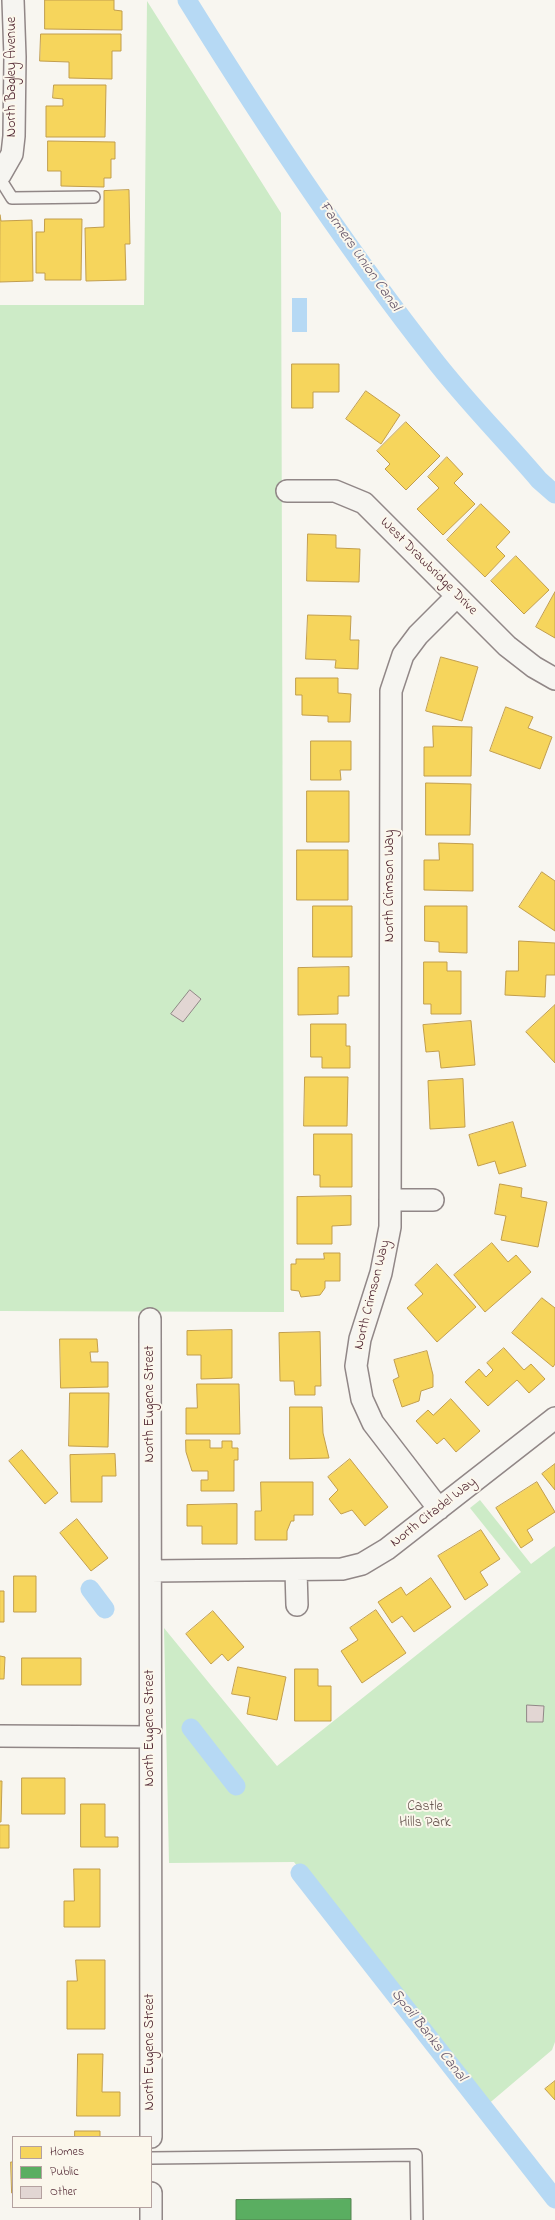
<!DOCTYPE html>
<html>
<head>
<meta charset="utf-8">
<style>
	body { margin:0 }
	#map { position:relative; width:555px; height:2220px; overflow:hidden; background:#f8f6f0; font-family:"Indie Flower",sans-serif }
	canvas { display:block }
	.legend { position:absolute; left:12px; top:2136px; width:140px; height:72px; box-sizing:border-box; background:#fbf7ec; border:1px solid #b4a19f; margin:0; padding:5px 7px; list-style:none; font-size:12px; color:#4a1f2b }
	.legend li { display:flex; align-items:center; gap:8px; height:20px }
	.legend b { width:20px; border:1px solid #b4a19f }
</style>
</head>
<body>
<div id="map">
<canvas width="555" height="2220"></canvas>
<ul class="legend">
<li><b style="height:11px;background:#f6d55c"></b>Homes</li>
<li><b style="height:11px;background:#5aae61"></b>Public</li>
<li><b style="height:11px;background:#e2d6d3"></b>Other</li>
</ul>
</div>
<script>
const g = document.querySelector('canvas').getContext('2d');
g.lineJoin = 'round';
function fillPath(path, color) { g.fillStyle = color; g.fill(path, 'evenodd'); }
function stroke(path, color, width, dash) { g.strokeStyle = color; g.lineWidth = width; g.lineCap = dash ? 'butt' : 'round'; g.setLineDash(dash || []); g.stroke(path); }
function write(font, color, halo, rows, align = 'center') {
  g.font = font + ' "Indie Flower",sans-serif'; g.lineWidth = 4; g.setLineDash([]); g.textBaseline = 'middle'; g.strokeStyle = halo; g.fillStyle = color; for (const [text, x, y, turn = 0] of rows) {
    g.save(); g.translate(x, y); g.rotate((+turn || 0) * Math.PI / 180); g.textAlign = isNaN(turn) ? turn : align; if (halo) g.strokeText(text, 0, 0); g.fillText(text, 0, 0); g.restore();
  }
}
const green = new Path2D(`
	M147,1L281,213L284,1312L0,1311V305H144Z
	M480,1500L531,1564L555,1546V2042L552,2050L486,2106L294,1862L169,1863L164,1628L277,1766L521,1572L470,1508Z`);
const water = new Path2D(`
	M292,298H307V332H292Z`);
const homes = new Path2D(`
	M45,0H114V10L122,11V30L45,29Z
	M41,34H121V51H112V79L69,78V62L40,61Z
	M54,85H106L105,137H46V106H63V99L53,98Z
	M48,141L115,142V159H111V178H104V187L61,186V171H48Z
	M129,190L130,244H125L126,280L86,281L85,228L104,227V191Z
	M0,215L1,221L32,220L33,281L0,282Z
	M45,219H82L81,280H45V273H36V232H44Z
	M292,364H339V392H313V408H292Z
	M366,391L400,415L381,444L346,419Z
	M406,422L440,456L406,490L385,469L390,464L377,451Z
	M447,457L463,474L454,483L475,504L443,535L417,509L439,488L428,477Z
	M481,504L510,532L496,547L505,556L485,577L447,540Z
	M308,534L336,535V548L360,549L359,582L307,581Z
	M516,556L549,590L524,614L491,581Z
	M555,592V638L536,627Z
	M308,615L351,616L350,640H359L358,669L335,668L336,660L306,659Z
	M441,657L478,667L462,721L426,711Z
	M296,678H338V693L351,694L350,722H328V716L302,715V695H296Z
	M506,707L533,717L528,728L552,737L540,769L490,751Z
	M433,726L472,727L471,776H424V747H433Z
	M311,741H351V770H340L341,780H311Z
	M426,783L471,784L470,835H426Z
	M307,791H349V842H307Z
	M439,843L473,844V891L424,890V860H439Z
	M297,850H348V900H297Z
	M542,872L555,881V931L519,907Z
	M313,906H352V957H313Z
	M425,906H467V953L439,952V942L425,941Z
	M519,941L555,943V975H546L545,997L505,995L506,971H518Z
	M424,962H447V971H461V1014H431V1004H424Z
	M349,967V996H338V1014L298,1015V968Z
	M555,1005V1063L526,1032Z
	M471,1021L475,1065L441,1068L439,1051L426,1052L423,1025Z
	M311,1024H346V1046H350V1068H322V1057H311Z
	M305,1077H348L347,1126H304Z
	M463,1079L465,1127L430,1129L428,1081Z
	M513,1122L526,1166L499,1174L495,1161L478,1166L469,1135Z
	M314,1134H352V1187H320V1175H314Z
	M500,1184L522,1188L521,1197L547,1202L538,1247L501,1240L506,1216L495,1214Z
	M351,1196V1225L332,1226V1244H297V1197Z
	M492,1243L508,1262L516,1255L531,1272L485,1312L454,1275Z
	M324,1253H340V1281H325V1288L320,1295L301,1297L299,1291L291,1290V1264H296V1259H324Z
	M437,1264L476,1307L437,1342L407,1308L423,1294L415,1285Z
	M542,1298L555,1308V1364L553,1367L512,1333Z
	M232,1330V1378L201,1379V1355H187V1331Z
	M320,1332L321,1386H315V1395H295L294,1381H280L279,1333Z
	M60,1339H97L98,1352H90L91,1362H108V1387L61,1388Z
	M504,1348L524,1370L531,1364L545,1379L529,1393L517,1380L488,1406L465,1382L479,1369L486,1377L493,1370L487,1363Z
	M427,1351L433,1375V1387L421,1391L419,1401L402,1407L393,1380L399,1377L394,1360Z
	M197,1384H239L240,1434H186V1408H197Z
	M70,1393H109L108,1447L69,1446Z
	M451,1399L480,1431L456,1452L444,1438L437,1444L416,1421L428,1410L433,1415Z
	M290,1407H322L323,1433L329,1458L290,1459Z
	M186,1440H210V1448H222V1441H232V1448H238V1460H234V1491H201V1480H208V1471H192L186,1452Z
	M22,1450L58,1493L45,1504L9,1461Z
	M115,1454L116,1476H102V1502H71L70,1455Z
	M350,1459L388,1507L365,1526L352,1510L341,1514L329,1499L338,1490L328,1477Z
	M555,1464V1490L542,1474Z
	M261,1482H313V1515H294V1521H291L287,1531V1540H255V1511H261Z
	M537,1482L555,1512L527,1530L533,1540L521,1548L496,1508Z
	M237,1504V1544H202V1526H187V1505Z
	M77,1519L108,1558L91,1571L60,1533Z
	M481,1530L500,1559L480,1572L488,1585L465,1600L438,1556Z
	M14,1576H36V1612H14Z
	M431,1578L451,1607L414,1632L402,1616L392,1623L378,1602L401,1587L406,1595Z
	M0,1591H4V1622H0Z
	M376,1610L406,1653L362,1683L341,1651L358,1640L350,1628Z
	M213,1611L244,1647L228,1661L222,1654L211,1664L186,1634Z
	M0,1656L5,1657L4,1679H0Z
	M22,1658H81V1685H22Z
	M238,1667L286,1677L277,1720L247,1714L250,1697L232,1694Z
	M295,1669H318V1686H331V1721H295Z
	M22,1778H65V1814H22Z
	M0,1781H2L1,1822H0Z
	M81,1804H105V1837H118V1847H81Z
	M0,1825H9V1848H0Z
	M74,1869H100V1927H64V1901H74Z
	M76,1960H105V2029H67V1981H77Z
	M78,2054H103L102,2092H120V2116H77Z
	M555,2081V2100L545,2089Z
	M75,2131H100V2137H75Z
	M11,2162H13V2193H12Z`);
const public = new Path2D(`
	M351,2199V2220H236V2200Z`);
const canal = new Path2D(`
	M187,0C262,121 344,245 432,357C465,400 504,439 539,480L555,494
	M90,1589L105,1609
	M191,1728L236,1786
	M300,1873L555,2199`);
const building = new Path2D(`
	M190,990L201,999L183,1022L171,1014Z
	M527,1705L544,1706L543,1722H527Z`);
const service = new Path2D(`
	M0,179L12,198L94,197
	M151,2158L416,2155L417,2220`);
const minor = new Path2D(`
	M0,175L12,154L14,136L15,57L13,0
	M287,491H335L364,503L507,646L534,667L555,679
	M390,1200H433
	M150,1319L151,2137
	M439,1509L373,1423L362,1399L356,1366L360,1339L381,1273L390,1227L391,691L403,655L418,635L457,596
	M151,1571L342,1569L362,1564L387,1549L555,1418
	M296,1571L297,1605
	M0,1736L150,1737
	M151,2193V2220`);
const streetNames = [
	["North Bagley Avenue",13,77,-90],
	["West Drawbridge Drive",428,567,45],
	["North Crimson Way",391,886,-90],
	["North Crimson Way",373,1295,-76],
	["North Eugene Street",151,1404,-90],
	["North Citadel Way",434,1513,-38],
	["North Eugene Street",151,1728,-90],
	["North Eugene Street",151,2052,-90]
];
const parkNames = [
	["Castle",425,1808],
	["Hills Park",425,1824]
];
const waterNames = [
	["Farmers Union Canal",359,257,55],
	["Spoil Banks Canal",428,2036,52]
];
fillPath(green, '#cdebc7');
fillPath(water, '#b6d9f4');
fillPath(homes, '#f6d55c');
stroke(homes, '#c29e4d', 1);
fillPath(public, '#5aae61');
stroke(public, '#558351', 1);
stroke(canal, '#b6d9f4', 19);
fillPath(building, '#e2d6d3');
stroke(building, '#918787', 1);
stroke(service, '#918787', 14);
stroke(minor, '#918787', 24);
stroke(service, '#f6f5f1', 11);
stroke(minor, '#f6f5f1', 21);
write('14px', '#4a1f2b', '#fbf7ec', streetNames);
write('14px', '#62504a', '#fbf7ec', parkNames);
write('italic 15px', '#625368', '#fbf7ec', waterNames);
</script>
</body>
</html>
